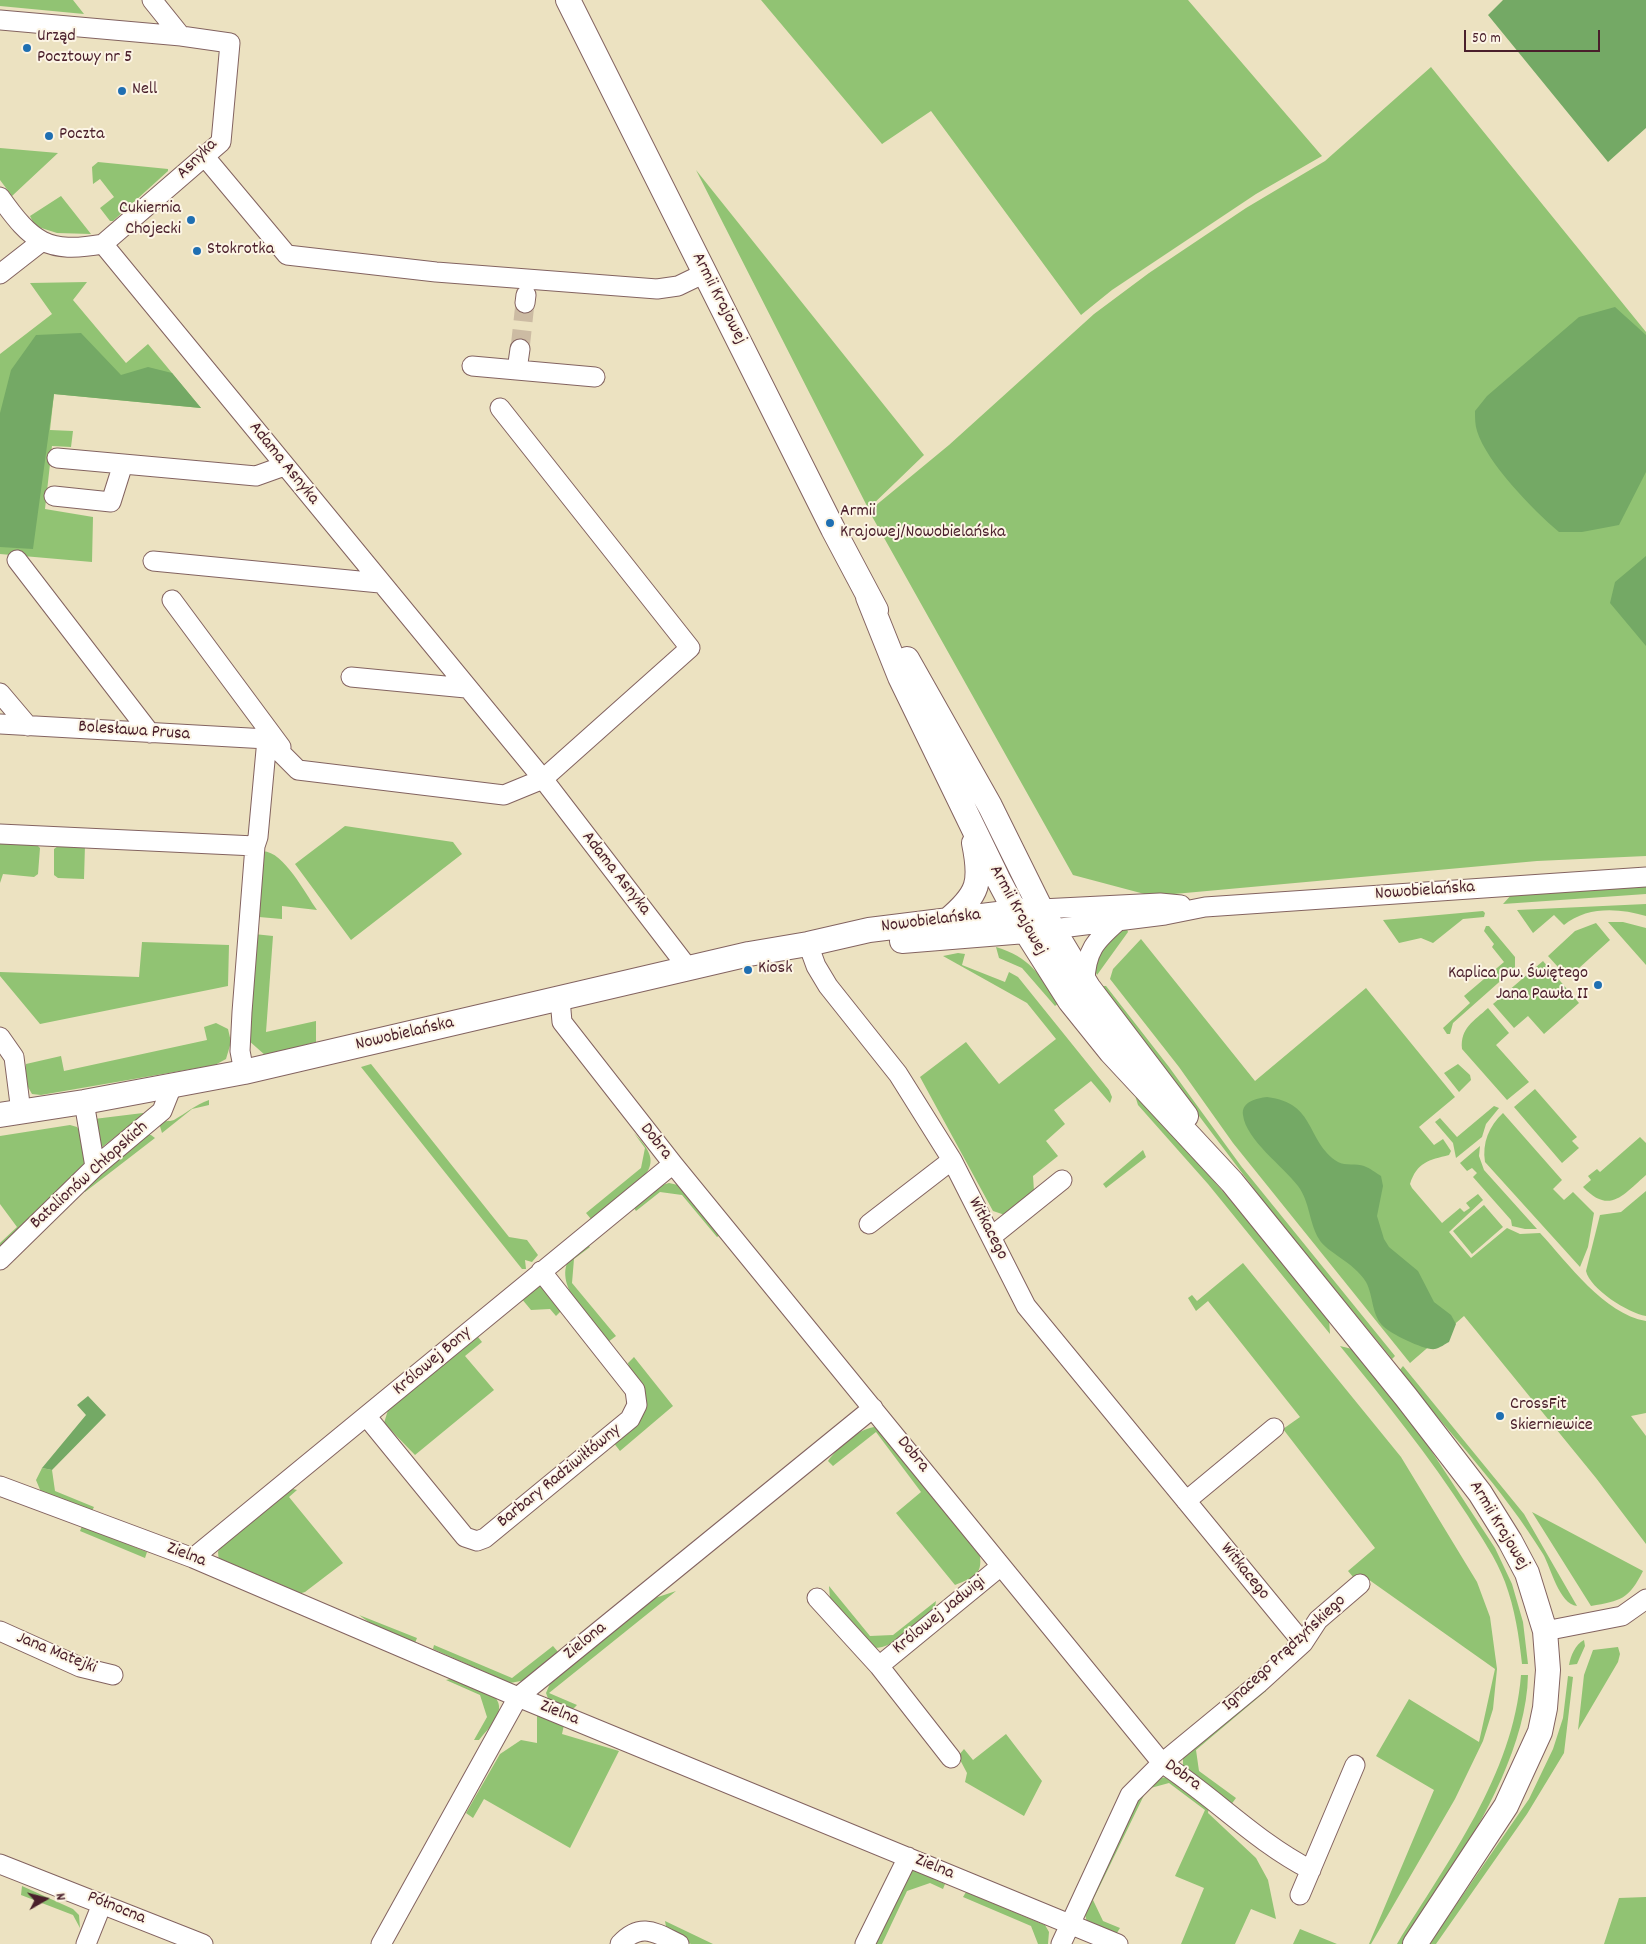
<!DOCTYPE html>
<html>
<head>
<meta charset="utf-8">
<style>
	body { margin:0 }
	#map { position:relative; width:1646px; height:1944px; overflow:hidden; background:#ece2c1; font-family:Dekko,sans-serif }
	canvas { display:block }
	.north { position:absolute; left:20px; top:1874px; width:50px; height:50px; -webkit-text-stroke:4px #fcf5e5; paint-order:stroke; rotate:82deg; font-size:14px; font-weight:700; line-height:20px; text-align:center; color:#4a1f2b }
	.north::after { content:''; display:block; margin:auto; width:18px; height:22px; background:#4a1f2b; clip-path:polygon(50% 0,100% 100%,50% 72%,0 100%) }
	.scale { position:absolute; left:1464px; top:30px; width:136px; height:22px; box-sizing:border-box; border:2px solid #4a1f2b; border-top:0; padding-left:6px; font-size:15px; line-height:18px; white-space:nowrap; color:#4a1f2b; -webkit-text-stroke:4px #fcf5e5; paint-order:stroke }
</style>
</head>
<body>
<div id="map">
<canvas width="1646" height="1944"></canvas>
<div class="north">N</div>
<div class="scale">50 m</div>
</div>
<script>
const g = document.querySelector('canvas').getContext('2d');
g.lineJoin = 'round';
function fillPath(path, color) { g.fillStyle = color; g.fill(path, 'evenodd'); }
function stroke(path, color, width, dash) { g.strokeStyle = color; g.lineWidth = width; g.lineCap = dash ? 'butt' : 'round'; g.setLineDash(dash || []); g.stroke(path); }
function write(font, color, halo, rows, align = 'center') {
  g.font = font + ' Dekko,sans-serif'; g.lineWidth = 4; g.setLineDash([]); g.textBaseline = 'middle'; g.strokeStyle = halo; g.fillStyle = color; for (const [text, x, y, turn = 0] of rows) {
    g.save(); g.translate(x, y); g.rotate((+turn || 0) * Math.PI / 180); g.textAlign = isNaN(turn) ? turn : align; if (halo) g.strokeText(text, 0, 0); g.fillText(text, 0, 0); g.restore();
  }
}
const green = new Path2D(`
	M0,0H73L84,14L0,6Z
	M761,0H1188L1322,156L1256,194L1112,290L1081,315L931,111L882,144Z
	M1431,67L1646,332V856L1537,861L1152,896L1073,875L869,511L949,445L1094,314L1149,273L1246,208L1325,161Z
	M0,148L58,153L12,196L0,180Z
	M98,162L168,169V171L113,221H110L100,208L114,197L100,179L93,184L92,167Z
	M696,170L924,455L868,509V508Z
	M61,196L91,234L57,233L35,226L30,216Z
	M87,282L73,300L126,363L148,344L201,408L54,394L50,430L73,431L71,447L52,446L45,509L93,517L92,562L0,554V354L52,314L30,283Z
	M345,826L453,842L462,854L351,940L295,864Z
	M0,842L37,845L40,848L38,874L34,877L3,874L0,883Z
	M62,843L85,845L84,879L58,878L54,875V849Z
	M263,851C284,852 305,893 317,910L282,906V919L259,917L256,915Z
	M1646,885V894L1503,904L1512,894Z
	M1646,904V916C1619,908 1587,906 1564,925L1554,915L1533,933L1517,910Z
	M1483,911L1485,913L1484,917L1463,919L1433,943L1421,938L1399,943L1383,920Z
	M1608,922H1623L1646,928V965Z
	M1596,923L1610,940L1568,978L1548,956L1575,931Z
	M1486,926H1489L1515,957V968L1453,1023L1450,1034H1447L1443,1028L1470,1003L1464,996L1504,962L1492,947L1494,944L1484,931Z
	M1127,929L1128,932L1097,975C1087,955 1110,935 1127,929Z
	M254,934L273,936L266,1032L316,1021V1042L265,1055L248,1040Z
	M1141,939L1255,1081L1366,988L1455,1097L1419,1127L1434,1145L1443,1139L1451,1151L1449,1155C1429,1160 1417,1162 1410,1184L1412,1188L1442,1223L1460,1208L1464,1212L1470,1208L1466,1203L1478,1194L1483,1200L1449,1232L1471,1258L1507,1228L1520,1234L1540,1233C1568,1263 1604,1314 1646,1321V1413L1631,1416L1646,1436V1544L1596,1478L1464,1316L1410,1363L1233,1143L1179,1067L1110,979L1113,969Z
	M142,942L229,945L228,986L40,1024L0,976V972L139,977Z
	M996,947C1030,957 1039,975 1060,1002L1055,1006L1022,968L999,958Z
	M958,953L965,954L962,965L1005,982L1009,972L1018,977L1109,1090L1112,1097L1110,1103L1091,1081L1054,1110L1065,1124L1046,1141L1058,1156L1033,1176L1034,1191L1005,1215L993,1211L920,1077L966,1042L999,1084L1056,1039L1027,1003L943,956Z
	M1543,961L1579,1003L1544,1034L1528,1016L1514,1028L1493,1004Z
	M1101,986H1106L1169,1067L1241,1166L1395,1356L1392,1359L1267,1206Z
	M1488,1008L1509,1033L1496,1045L1529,1082L1507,1100L1462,1049C1460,1028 1474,1021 1488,1008Z
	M216,1023L228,1029L231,1042L226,1059L215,1065L41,1095L32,1094L24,1080L26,1064L61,1056L64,1071L207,1040L204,1027Z
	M371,1064L509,1237L527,1240L538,1255L532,1262L525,1260L526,1269H522L361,1067Z
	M1458,1064L1470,1075L1471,1080L1459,1092L1444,1073Z
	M1133,1089L1255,1228L1329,1319L1330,1334L1208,1184L1138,1105Z
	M1535,1089L1577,1137L1572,1141L1579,1148L1562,1163L1514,1107Z
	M209,1100V1105L192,1109L162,1133L159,1123C163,1120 169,1122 174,1120C186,1113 195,1105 209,1100Z
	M1494,1106L1499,1108L1486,1124L1482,1137L1456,1158L1453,1143L1435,1122L1440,1118L1457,1137Z
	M143,1113L144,1114L101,1148L94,1119Z
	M1503,1113L1562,1180L1553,1189L1564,1200L1573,1192L1594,1213L1588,1247L1580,1267L1485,1162C1482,1143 1489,1126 1503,1113Z
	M70,1125L77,1127C85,1139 86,1152 84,1166L0,1249V1243L17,1227L0,1204V1136Z
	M634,1133C646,1146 658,1159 645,1175L591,1219L586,1213L641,1168L645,1148Z
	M143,1135H151L155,1138L85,1192L83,1190Z
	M1640,1137L1646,1143V1175C1623,1195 1610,1215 1583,1187L1591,1180L1588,1176L1597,1169L1600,1172Z
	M1480,1146L1479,1156L1484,1170L1537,1229H1525L1512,1226L1511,1220L1473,1177L1477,1173L1472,1168L1467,1171L1460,1163Z
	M1143,1150L1146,1157L1106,1188L1103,1184Z
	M669,1183L678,1185L720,1235L717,1237L682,1195L660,1192L636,1211L634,1208L659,1186Z
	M1646,1191V1316C1628,1313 1590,1289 1586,1271L1600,1215L1621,1212Z
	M1484,1205L1503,1227L1472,1254L1453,1231Z
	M586,1244L590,1247L574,1259L572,1283L616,1336L608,1342C592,1322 550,1284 571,1256C575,1251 582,1247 586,1244Z
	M1243,1263L1401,1457L1477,1582L1490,1617L1497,1669L1493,1709L1483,1741L1455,1799L1371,1944H1369L1434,1790L1376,1756L1409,1699L1479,1742L1495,1669L1365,1577L1354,1578L1348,1571L1375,1548L1283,1429L1300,1417L1208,1301L1196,1311L1188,1298L1192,1295L1197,1301Z
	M541,1286L561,1311L556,1316L550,1309L531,1310L521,1298L533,1287Z
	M478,1337L482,1342L465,1356L494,1390L415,1455L384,1423L388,1410Z
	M1340,1346L1352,1349L1421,1435L1495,1548L1512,1584L1523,1622L1528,1664H1522C1519,1636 1515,1609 1505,1582C1496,1558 1481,1537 1468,1516C1429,1456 1385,1401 1340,1346Z
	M634,1357L673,1406L620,1451L613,1442C654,1409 649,1415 629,1368L628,1363Z
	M1403,1366L1524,1514L1577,1606C1559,1604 1551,1568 1543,1554C1503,1489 1448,1431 1399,1371Z
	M874,1427L881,1430L979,1551C984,1574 975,1577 955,1585L896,1513L921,1492L876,1432L833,1466L828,1461C838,1447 857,1430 874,1427Z
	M42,1468L52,1470L55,1491L94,1507L92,1511L41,1492L36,1480Z
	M293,1489L297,1490L289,1497L343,1563L305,1592L295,1595L219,1562L218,1552L221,1544L289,1490Z
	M1532,1512L1643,1571C1629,1599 1621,1601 1591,1606Z
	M82,1526L147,1552L145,1558L80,1531Z
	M829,1586L870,1636L893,1635L936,1601L935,1607C917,1623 897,1649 872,1648L830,1599Z
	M676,1591L549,1693L577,1705L571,1711L549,1701L546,1693L551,1681L652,1599Z
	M359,1615L417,1638L415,1643L377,1628Z
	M1584,1640L1585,1646L1577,1664L1569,1665C1571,1655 1575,1645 1584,1640Z
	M434,1645L512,1678L553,1646L559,1653L526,1680L510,1683L433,1649Z
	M1618,1647L1620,1654L1618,1662L1578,1730L1584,1675L1593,1650Z
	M1521,1675H1528C1527,1742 1484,1819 1449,1875C1434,1899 1416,1920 1402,1944H1397C1448,1860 1513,1776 1521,1675Z
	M1568,1676L1573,1677L1564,1753L1527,1814L1436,1944H1429L1529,1799L1553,1749L1563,1718Z
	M450,1679C466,1684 507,1690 498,1714C495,1723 485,1732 479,1740H474L487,1717L480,1695L446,1680Z
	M1261,1690L1266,1691L1196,1750L1199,1771L1236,1798L1230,1806L1183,1769V1755Z
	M537,1713L564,1725L562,1734L619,1751L570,1848L484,1799L473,1818L466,1813L500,1754L521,1740L537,1743Z
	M1006,1734L1042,1781L1024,1816L965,1782L967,1773L958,1756L964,1749L973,1760Z
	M1167,1777L1209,1806L1208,1813L1256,1858L1268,1880L1276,1919L1251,1909L1235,1944H1181L1204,1888L1175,1876L1205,1810L1169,1783L1147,1789L1093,1900L1103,1921L1120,1928L1115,1936L1088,1925L1085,1915L1086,1904L1132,1806L1154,1779Z
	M914,1870L945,1884L943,1889L930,1883L907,1891L882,1944H872L910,1871Z
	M22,1886L73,1909L79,1915L80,1928L73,1915L21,1895Z
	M966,1892L1045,1925L1049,1932L1048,1944H1038L1031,1926L963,1897Z
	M1646,1897V1944H1604L1619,1898Z
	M665,1921L713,1944H691L667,1932Z
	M1300,1929L1337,1944H1293Z`);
const forest = new Path2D(`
	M1503,0H1646V128L1608,162L1488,15Z
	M1615,307L1646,335V472L1619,525L1582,532H1559C1533,510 1487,463 1477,431C1475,425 1475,418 1475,411L1487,396L1579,317Z
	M81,333L121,375L148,367L172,373L201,408L54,394L33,549L0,547V413L11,370L36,335Z
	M1646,556V646L1610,603L1615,582Z
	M1267,1097C1317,1103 1305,1141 1338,1162C1345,1166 1357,1163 1364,1166C1370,1168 1376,1173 1381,1176L1383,1186L1377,1216L1384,1239L1389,1247L1418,1271L1434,1302L1451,1315L1456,1324L1449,1342C1445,1344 1440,1348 1435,1349C1426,1351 1391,1334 1384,1327C1371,1315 1374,1297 1366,1282C1354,1262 1326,1252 1319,1239C1309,1223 1310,1202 1298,1186C1283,1166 1246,1140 1243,1115C1241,1102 1257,1098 1267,1097Z
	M88,1396L106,1415L52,1470L42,1468L86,1415L77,1405Z`);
const minorTunnel = new Path2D(`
	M520,349L525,303`);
const minor = new Path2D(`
	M152,0L181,36
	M0,20L181,36L230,43L221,142L103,244
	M205,157L287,255L436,272L657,289L678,286L705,273
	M0,197C32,242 47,254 103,244L543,779L688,968
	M0,274L41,242
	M525,303L526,295
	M472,366L595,377
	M517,370L520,349
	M57,458L256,476L284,466
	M54,496L111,502L123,464
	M17,560L150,733
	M153,561L380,583
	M172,600L281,747
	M351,677L466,688
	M0,693L28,726
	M0,724L267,739
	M267,739L298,770L504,795L543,779L690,648L500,408
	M0,834L255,846L258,837L267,739
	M1041,909L1160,903L1181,905
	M1053,929L1165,915L1205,907L1646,877
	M808,944L816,966L828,986L898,1074L952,1160L1026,1306L1303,1643
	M1085,981C1086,951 1095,941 1118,921
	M560,999L562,1022L673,1164L1162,1763C1213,1796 1256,1842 1311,1870
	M0,1037L14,1057L21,1112
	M244,1072L240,1051L242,1012L255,846
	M84,1102L95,1167
	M869,1224L952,1160
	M991,1237L1062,1180
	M0,1260L95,1167L162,1111L172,1086
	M367,1417L465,1537L477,1541L485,1538L630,1419L637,1405L635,1390L541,1271
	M0,1486L193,1558L518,1697L1118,1944
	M1186,1501L1274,1428
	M193,1558L673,1164
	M817,1598L879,1666L951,1758
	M0,1631L80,1667L113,1675
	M1545,1631L1622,1616L1646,1599
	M879,1666L1001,1566
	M0,1864L203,1944
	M1300,1895L1355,1765
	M86,1944L102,1904
	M381,1944L518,1697L873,1408
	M620,1944C641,1921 656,1933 679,1944
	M865,1944L908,1857
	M1061,1944L1130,1795L1162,1763L1258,1684L1303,1643L1318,1620L1360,1584`);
const tertiary = new Path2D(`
	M568,0L833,529L876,610
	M868,597L900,677L998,879L1025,930L1070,1001L1111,1052L1232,1182L1406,1397L1480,1493L1510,1541L1527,1573L1545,1631L1548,1670L1545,1708L1540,1732L1506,1806L1415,1944
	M907,659L990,806L1041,909L1088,987L1186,1116
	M948,920C979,894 982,882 974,843
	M902,941L1038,930
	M0,1115L84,1102L244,1072L749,954L808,944L869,930L1030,910`);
const markers = [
	[27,48,5,"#1f6fb2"],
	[122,91,5,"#1f6fb2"],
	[49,136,5,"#1f6fb2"],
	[191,220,5,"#1f6fb2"],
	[197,251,5,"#1f6fb2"],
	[830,523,5,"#1f6fb2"],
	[748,970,5,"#1f6fb2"],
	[1598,985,5,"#1f6fb2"],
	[1500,1416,5,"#1f6fb2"]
];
const poiNames = [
	["Urząd",37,38],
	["Pocztowy nr 5",37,59],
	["Nell",132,91],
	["Poczta",59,136],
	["Cukiernia",181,210,"right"],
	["Chojecki",181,231,"right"],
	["Stokrotka",207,251],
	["Armii",840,513],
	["Krajowej/Nowobielańska",840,534],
	["Kiosk",758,970],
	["Kaplica pw. Świętego",1588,975,"right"],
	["Jana Pawła II",1588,996,"right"],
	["CrossFit",1510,1406],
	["Skierniewice",1510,1427]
];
const streetNames = [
	["Asnyka",198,160,-45],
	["Armii Krajowej",718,299,63],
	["Adama Asnyka",283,464,51],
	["Bolesława Prusa",134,732,4],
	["Adama Asnyka",615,874,52],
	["Nowobielańska",1425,892,-4],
	["Armii Krajowej",1017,911,61],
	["Nowobielańska",931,922,-7],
	["Nowobielańska",405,1035,-13],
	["Dobra",655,1142,52],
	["Batalionów Chłopskich",90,1176,-42],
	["Witkacego",987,1229,63],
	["Królowej Bony",433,1362,-40],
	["Dobra",912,1455,51],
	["Barbary Radziwiłłówny",560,1477,-39],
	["Armii Krajowej",1498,1526,59],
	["Zielna",186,1556,21],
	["Witkacego",1244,1572,51],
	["Królowej Jadwigi",940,1616,-39],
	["Zielona",586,1642,-39],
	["Jana Matejki",56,1654,22],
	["Ignacego Prądzyńskiego",1285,1654,-43],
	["Zielna",559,1714,22],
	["Dobra",1182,1776,36],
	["Zielna",934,1868,22],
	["Północna",116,1909,22]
];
fillPath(green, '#91c373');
fillPath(forest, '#74a965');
stroke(minorTunnel, '#ccbba3', 19, [19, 9]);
stroke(minor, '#836360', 21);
stroke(tertiary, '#836360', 26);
stroke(minor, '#fff', 19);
stroke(tertiary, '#fff', 24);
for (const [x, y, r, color] of markers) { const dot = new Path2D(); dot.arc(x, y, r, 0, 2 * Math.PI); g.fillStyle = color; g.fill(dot); stroke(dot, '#fcf5e5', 2); }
write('18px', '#4a1f2b', '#fcf5e5', poiNames, 'left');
write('18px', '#4a1f2b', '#fcf5e5', streetNames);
</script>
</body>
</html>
